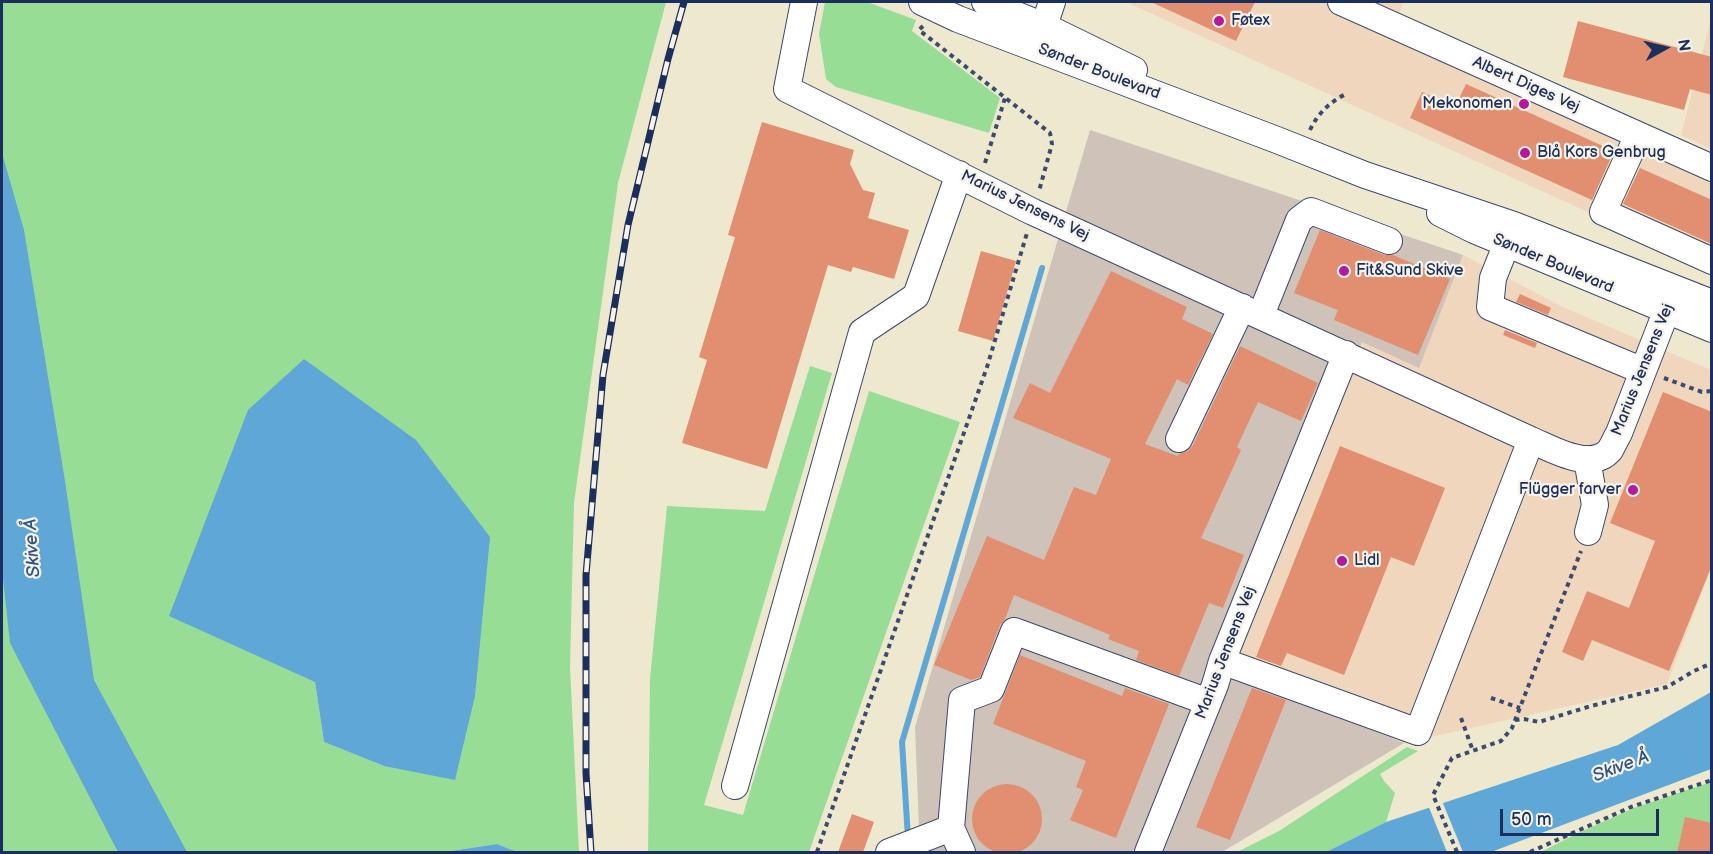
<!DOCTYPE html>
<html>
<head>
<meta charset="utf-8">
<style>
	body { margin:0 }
	#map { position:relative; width:1713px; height:854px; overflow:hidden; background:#ede8ce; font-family:"Balsamiq Sans",sans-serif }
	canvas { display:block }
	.frame { position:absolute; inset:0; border:3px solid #1b2f5e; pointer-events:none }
	.north { position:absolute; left:1635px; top:18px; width:60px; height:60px; -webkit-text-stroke:4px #f7f3e8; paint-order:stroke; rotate:82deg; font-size:16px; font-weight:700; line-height:24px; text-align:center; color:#1b2f5e }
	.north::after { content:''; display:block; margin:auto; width:21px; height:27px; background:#1b2f5e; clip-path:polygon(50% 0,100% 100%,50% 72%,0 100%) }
	.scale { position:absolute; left:1500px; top:809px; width:159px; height:27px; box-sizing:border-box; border:3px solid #1b2f5e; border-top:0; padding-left:8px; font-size:18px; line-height:21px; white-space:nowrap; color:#1b2f5e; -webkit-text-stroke:4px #f7f3e8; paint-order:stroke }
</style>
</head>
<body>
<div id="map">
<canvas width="1713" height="854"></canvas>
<div class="frame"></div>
<div class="north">N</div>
<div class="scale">50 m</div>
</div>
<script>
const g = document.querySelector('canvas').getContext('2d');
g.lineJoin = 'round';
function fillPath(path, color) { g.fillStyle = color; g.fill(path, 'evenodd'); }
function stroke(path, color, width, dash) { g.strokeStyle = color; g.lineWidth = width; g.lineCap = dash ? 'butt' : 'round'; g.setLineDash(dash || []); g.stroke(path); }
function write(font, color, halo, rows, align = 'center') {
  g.font = font + ' "Balsamiq Sans",sans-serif'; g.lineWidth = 4.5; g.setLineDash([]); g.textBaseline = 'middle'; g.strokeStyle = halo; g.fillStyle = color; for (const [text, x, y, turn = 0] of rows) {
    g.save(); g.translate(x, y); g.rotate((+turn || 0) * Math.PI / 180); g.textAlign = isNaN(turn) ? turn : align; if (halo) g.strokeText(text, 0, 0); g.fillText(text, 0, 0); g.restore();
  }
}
const built = new Path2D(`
	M1126,2H1403L1395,30L1711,180V268Z
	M1711,19V149L1681,135Z
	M1463,255L1565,308L1711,370V569L1667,684L1404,743L1229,672L1363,341L1419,367Z`);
const industrial = new Path2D(`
	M1090,130L1463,255L1419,368L1362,342L1229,672L1404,743L1222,852H920L915,727Z`);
const green = new Path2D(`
	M2,2H666L618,183L574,503L570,667L579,852H517L497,844L444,852H2ZM315,682L384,766L324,742Z
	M825,2H867L916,20L912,31L1000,98L989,133L836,87L826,79L819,34Z
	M810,366L832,373L704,805L743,815L869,391L960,422L809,852H648L650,679L667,506L765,511Z
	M1407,747L1418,751L1380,774L1384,781L1395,793L1386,822L1326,852H1237L1279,831Z
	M1711,782V823L1685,818L1677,852H1541L1574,835L1634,808Z`);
const water = new Path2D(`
	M2,153L24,230L65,481L94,680L187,852H118L10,643L2,569Z
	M304,359L416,440L490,537L475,696L455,780L384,766L324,742L315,682L169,616L248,410Z
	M1711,692V769L1491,852H1326L1386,822L1618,745Z
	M497,844L517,852H444Z`);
const pier = new Path2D(`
	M1442,801L1463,852H1447L1428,805Z`);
const stream = new Path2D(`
	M908,838L902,742L1042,268`);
const building = new Path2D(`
	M1151,2H1255L1236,41Z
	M1578,21L1712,57V95L1690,89L1684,110L1563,77Z
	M1466,84L1614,151L1592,200L1410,118L1422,92L1455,107Z
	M762,122L854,150L850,164L863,190L875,193L868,218L909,230L894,279L853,267L851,272L828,265L767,469L682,443L707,360L699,357L735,237L728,235Z
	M1640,168L1712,200V244L1623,204Z
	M1320,230L1384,255H1393L1450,279L1418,355L1334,320L1338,310L1294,293Z
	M981,251L1016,261L993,341L958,331Z
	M1111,271L1187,307L1182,319L1213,334L1188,385L1177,379L1145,444L1177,456L1179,454L1188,451L1193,445L1240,346L1318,383L1301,421L1258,402L1237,447L1241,450L1201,538L1244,555L1223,608L1209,603L1179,676L1136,660L1139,651L1108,639L1110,635L1014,595L1005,619L1000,625L980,677L971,680L934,665L987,536L1044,560L1074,487L1096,495L1111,459L1013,418L1030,383L1050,393Z
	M1520,294L1551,308L1548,315L1516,302Z
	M1505,330L1537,343L1535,348L1503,335Z
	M1663,392L1712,412V565L1669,671L1592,640L1583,661L1562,652L1587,591L1629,608L1655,541L1610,523Z
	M1340,446L1445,488L1414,566L1391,557L1344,675L1287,653L1281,666L1256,657Z
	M1020,655L1122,696L1125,688L1169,704L1116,838L1070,820L1083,790L1076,787L1086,761L993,724Z
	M1252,688L1286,700L1230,840L1196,827Z
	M972 819a35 35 0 1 1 70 0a35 35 0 1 1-70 0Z
	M852,814L874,822L863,852H838Z
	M1685,817L1712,823V852H1677Z`);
const path = new Path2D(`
	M923,26L919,30L1050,133L1052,144L1039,191
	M1310,130C1318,113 1330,102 1346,94
	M985,163L1005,98
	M1664,378L1702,392L1712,391
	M1491,698L1520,708
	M1461,718L1473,751
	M1515,720L1524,719L1539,722L1591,706L1667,687L1694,671L1712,663
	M817,852L987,367L1027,233
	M1457,852L1433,795L1452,758L1501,741L1512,728L1581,551
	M1530,852L1631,807L1712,780`);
const minor = new Path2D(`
	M804,2L787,89L1033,212L1531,440C1552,449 1591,472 1610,450C1613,445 1616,438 1619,433L1675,289
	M922,2L958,19L1277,140L1365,175L1514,225L1712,303
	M985,2L1044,26L1134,70
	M1341,2L1712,168
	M1039,41L1052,2
	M1638,135L1603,212L1712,261
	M1440,213L1474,230L1712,329
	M1513,228L1493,278L1490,307L1643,371
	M1261,315L1299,220L1311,211L1389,241
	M1179,439L1242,307
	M1587,459L1595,505L1588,532
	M1222,661L1418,732L1531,440
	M735,786L862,332L916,296L959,174
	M889,852L951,828
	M962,852L951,828L962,700L991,689L1014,631L1208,702
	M1148,852L1215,685L1222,661L1346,354`);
const rail = new Path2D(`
	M591,852L586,773V575L603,375L628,225L668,59L684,2`);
const markers = [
	[1219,21,6,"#b5179e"],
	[1524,104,6,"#b5179e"],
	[1525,153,6,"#b5179e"],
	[1344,271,6,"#b5179e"],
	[1633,490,6,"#b5179e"],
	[1342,561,6,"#b5179e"]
];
const poiNames = [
	["Føtex",1231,21],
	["Mekonomen",1512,104,"right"],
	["Blå Kors Genbrug",1537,153],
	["Fit&Sund Skive",1356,271],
	["Flügger farver",1621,490,"right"],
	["Lidl",1354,561]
];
const streetNames = [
	["Sønder Boulevard",1099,72,21],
	["Albert Diges Vej",1526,85,24],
	["Marius Jensens Vej",1025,206,26],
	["Sønder Boulevard",1553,264,23],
	["Marius Jensens Vej",1643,370,-68],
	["Marius Jensens Vej",1226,653,-69]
];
const waterNames = [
	["Skive Å",33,548,-94],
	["Skive Å",1621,767,-21]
];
fillPath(built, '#f0d6bc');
fillPath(industrial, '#cec2b9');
fillPath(green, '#98dd96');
fillPath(water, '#5fa7d6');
fillPath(pier, '#ede8ce');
stroke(stream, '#5fa7d6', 6);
fillPath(building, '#e18f70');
stroke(minor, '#3a4b6f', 28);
stroke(path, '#3a4b6f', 4, [4.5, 4.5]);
stroke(minor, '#fff', 26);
stroke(rail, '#1b2f5e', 7);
stroke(rail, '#f7f3e8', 4.5, [14]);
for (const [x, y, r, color] of markers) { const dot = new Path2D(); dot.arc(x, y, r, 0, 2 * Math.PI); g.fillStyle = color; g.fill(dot); stroke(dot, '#f7f3e8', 2); }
write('16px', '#1b2f5e', '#f7f3e8', poiNames, 'left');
write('16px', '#1b2f5e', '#f7f3e8', streetNames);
write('italic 18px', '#2f5382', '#f7f3e8', waterNames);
</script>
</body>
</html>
